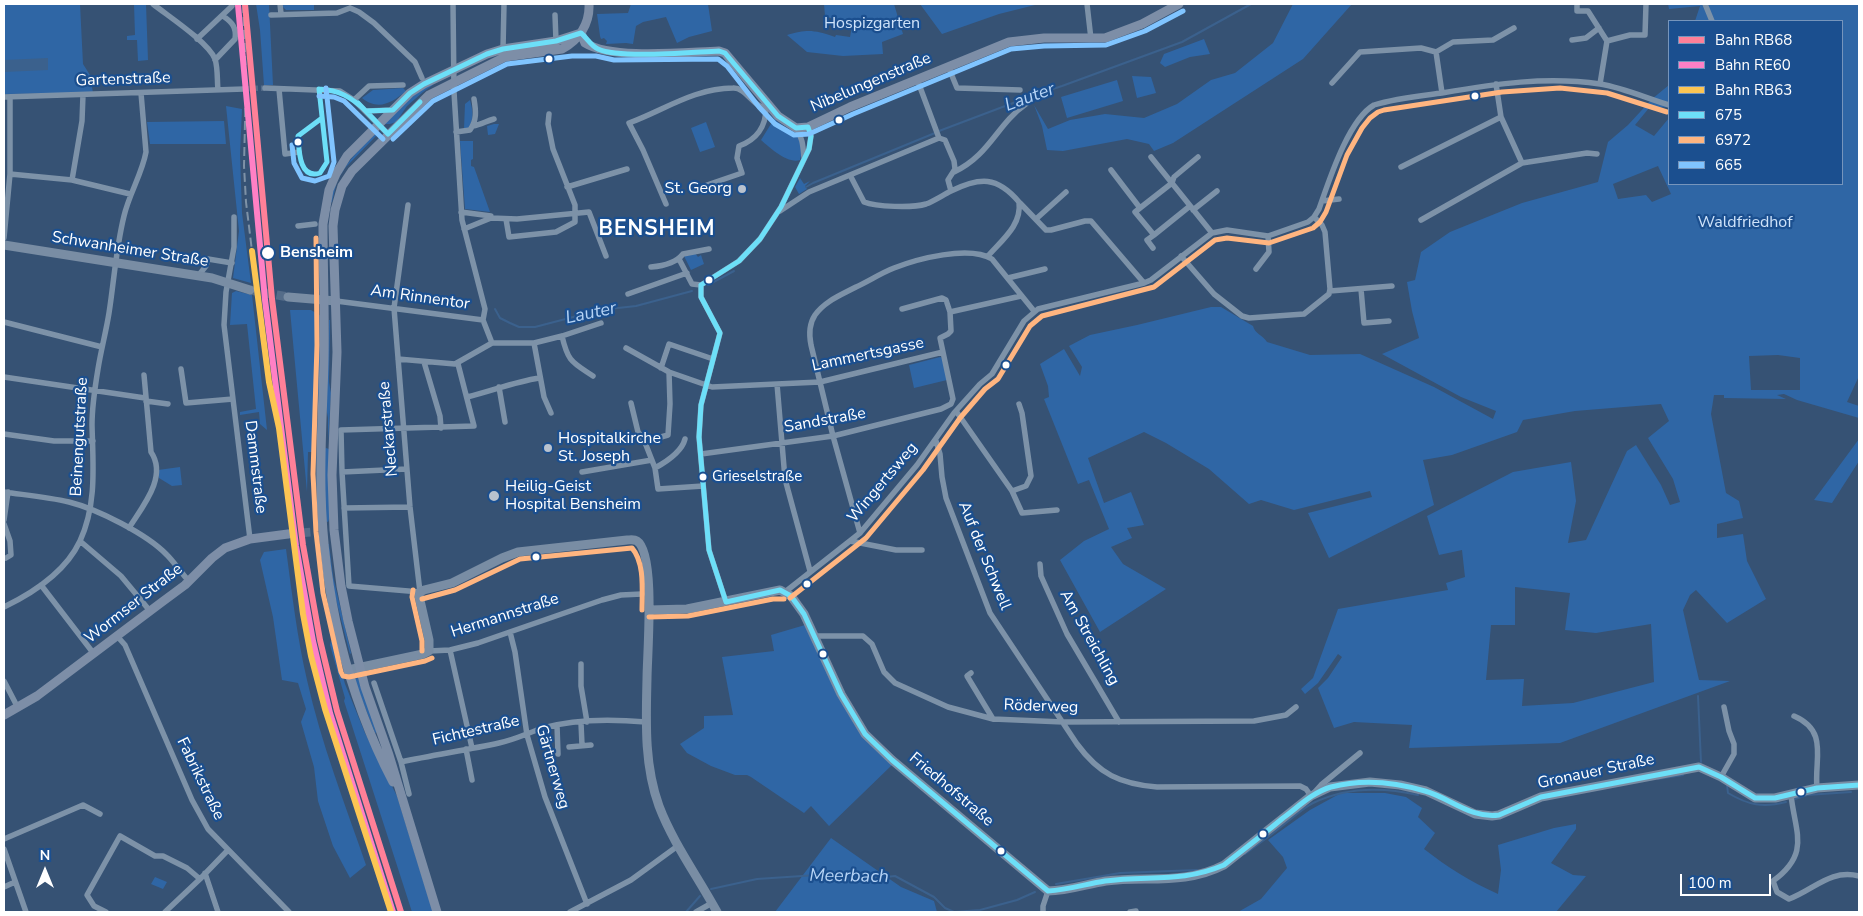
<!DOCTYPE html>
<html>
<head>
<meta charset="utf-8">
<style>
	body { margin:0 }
	#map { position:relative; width:1863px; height:916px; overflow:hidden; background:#365274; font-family:"Nunito Sans",sans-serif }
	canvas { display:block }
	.frame { position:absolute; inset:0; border:5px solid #fff; pointer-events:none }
	.legend { position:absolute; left:1668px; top:20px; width:175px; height:165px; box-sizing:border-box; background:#1b4f8f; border:1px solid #7695bc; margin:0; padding:6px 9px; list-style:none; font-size:15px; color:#fff }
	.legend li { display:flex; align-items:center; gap:10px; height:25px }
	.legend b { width:25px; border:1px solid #7695bc }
	.north { position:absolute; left:20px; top:846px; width:50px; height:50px; -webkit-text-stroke:4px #1b4f8f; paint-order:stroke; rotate:0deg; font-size:14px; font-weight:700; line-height:20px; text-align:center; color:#fff }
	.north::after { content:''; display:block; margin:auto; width:18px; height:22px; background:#fff; clip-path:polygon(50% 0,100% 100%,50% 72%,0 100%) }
	.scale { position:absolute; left:1680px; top:874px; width:91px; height:22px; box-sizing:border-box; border:2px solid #fff; border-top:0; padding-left:6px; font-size:15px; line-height:18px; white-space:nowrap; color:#fff; -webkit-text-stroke:4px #1b4f8f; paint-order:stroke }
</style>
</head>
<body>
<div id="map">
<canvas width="1863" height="916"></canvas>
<div class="frame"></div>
<ul class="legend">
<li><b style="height:6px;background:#ff8098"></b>Bahn RB68</li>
<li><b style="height:6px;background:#ff80c5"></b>Bahn RE60</li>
<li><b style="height:6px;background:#fcc553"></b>Bahn RB63</li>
<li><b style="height:6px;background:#6ddff8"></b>675</li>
<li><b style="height:6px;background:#ffb580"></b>6972</li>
<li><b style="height:6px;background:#80c4ff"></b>665</li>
</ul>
<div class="north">N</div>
<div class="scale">100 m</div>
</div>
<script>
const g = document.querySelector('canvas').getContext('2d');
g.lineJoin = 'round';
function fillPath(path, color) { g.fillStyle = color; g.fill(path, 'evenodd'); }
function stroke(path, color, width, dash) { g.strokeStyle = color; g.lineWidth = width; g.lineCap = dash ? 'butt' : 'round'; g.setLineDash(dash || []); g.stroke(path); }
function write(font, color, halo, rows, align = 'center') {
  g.font = font + ' "Nunito Sans",sans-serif'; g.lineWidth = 4.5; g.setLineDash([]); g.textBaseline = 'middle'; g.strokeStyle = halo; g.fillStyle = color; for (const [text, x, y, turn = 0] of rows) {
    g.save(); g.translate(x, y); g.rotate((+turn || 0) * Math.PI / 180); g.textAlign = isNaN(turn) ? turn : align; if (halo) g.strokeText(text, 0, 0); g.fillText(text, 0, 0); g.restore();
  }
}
const green = new Path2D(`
	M4,4H80L83,64L90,75L93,93L4,94Z
	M134,4H146L148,60L138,61L137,40H127V36L135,35Z
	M256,4H269L273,85H264L260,30Z
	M283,4H314V10H286L283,7Z
	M631,4H708L712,31L689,37L677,43L666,17L643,22L636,26L633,44L626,43L606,44L607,41L604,38L601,39L600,36L597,14L628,13Z
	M824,4H894L903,34L882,42L883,54L843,56L807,52L787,35C808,29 814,30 835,37L836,35L850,37L852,26L825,16Z
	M920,4H1039L999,14L942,34Z
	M1293,4H1352L1303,59L1173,143L1154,151L1149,144L1127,139L1063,151L1047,150L1042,126L1034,105L1048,129L1070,120L1105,114L1144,118L1177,104L1211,80L1235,73L1273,43Z
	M1668,4H1859V376L1847,402L1859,406V418L1797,400L1784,394L1777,395L1786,399L1724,398V395H1714L1711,414L1726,493L1739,501L1743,518L1717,524V538L1743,534L1747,561L1766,599L1727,623L1696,590L1690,595L1683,610L1699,680L1730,681L1560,743L1409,748L1412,725L1354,722L1334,728L1318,688L1328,678L1342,657L1338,654L1318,683L1305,694L1301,689L1313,678L1338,609L1448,590L1446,583L1465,577L1462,550L1439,555L1427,516L1513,472L1571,462L1576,501L1568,543L1586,540L1627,451L1636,445L1661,485L1670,505L1680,502L1673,479L1648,438L1669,421L1661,404L1575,411L1523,420L1517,432L1452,455L1423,460L1434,505L1329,558L1308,513L1372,497L1370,491L1294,510L1261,500L1249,504L1209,469L1166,443L1144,432L1088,458L1104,503L1131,492L1144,525L1127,528L1132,538L1111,547L1123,564L1166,589L1100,632L1060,560L1084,541L1109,529L1089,480L1078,484L1044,399L1049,397L1048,386L1040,364L1064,349L1080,376L1082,367L1069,346L1090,335L1137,325L1211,307H1221L1253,326C1255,334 1263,335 1267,342L1310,355L1360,354L1434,387L1493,419L1496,411L1461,397L1382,354L1419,338L1412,311L1407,282L1415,280L1421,252L1450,232L1522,203L1598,182L1608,142L1628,125L1652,99L1669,85V107L1649,108L1635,125L1654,136L1669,118V184H1842V21H1695L1700,6L1669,9ZM1658,166L1671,194L1652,202L1646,195L1618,199L1613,184ZM1778,355L1800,358V390H1751L1749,356ZM1515,587L1570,593L1565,630L1596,633L1651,624L1654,682L1573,703L1522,706L1524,679L1486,680L1491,625H1515Z
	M1204,39L1210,54L1190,57L1165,67L1160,63L1164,54Z
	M1132,76L1151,77L1156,93L1137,98Z
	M1117,80L1123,101L1067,118L1061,97Z
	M430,84L433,85L423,92L407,106L396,122L390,124H385L386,121L409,99Z
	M403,88L406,91C392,103 378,111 362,98L373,90Z
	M470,100C473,111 474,118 469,128L464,129L465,104Z
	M226,106L242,109L240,154L242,213L251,283L233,278L239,231Z
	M774,119L800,138L802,152L800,160C788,164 771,149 761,140Z
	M224,121L226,144H150L147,122Z
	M706,122L715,147L700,152L691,128Z
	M494,124H499L495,134L488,135L487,126Z
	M378,131L377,135L345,168L337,181L332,202L329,203C340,167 353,156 378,131Z
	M460,141H473V159L471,160V166L474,167L490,212L465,209Z
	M800,178L804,184L810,181L805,186L807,189L799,194L795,187Z
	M695,253L698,257L701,255L704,264L691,270L684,256Z
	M236,291L252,295L267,430L260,424L259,412L240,415V412L256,409L247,324L230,325L232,293Z
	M290,310H311L321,316V362L314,452H308L307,492Z
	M329,320H330L329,382L331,393L328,442V418L326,407Z
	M940,357L943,358L947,380L914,388L909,365Z
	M1859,439V461L1832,503L1814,500Z
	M326,448L329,449L330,517L328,522L325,521L324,449Z
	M180,467L182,485L172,486L159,478L158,470Z
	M328,544H329L333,576L351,653L350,654L334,592Z
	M286,549C292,593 297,637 307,680C321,743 345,804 366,865L350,878L333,846L318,801L314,767L301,722L306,709L298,683L282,680L273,617L260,560L264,552Z
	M805,625L835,690L892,765L829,826L811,806L804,813L751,777L747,775H735L711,766L687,753L680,744L704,728V716L733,715L722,657L774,651L771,635Z
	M331,641H333L345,684L365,733L397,796L433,912H412L344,701L345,698L330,645Z
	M358,678L377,732L375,733L354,679Z
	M1341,793H1385L1406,797L1422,808L1418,817L1435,833L1424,849C1447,867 1471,882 1498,894L1501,870L1498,845L1554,828L1576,824V829L1551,863L1573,875L1586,876L1556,912H1238L1261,899L1287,868L1283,857L1268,840L1310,810Z
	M831,838L901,887L934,901L937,912H775Z
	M155,877L167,882L163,889L151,884Z`);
const water = new Path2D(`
	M48,58V70L4,72V60Z`);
const stream = new Path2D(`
	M939,131L1029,97L1062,86L1182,42L1251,4
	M806,187L813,183L935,133
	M708,285L734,271
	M495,309L500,318L510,323L519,327H535L600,310L636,306L692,291
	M1698,696L1701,762
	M1658,779L1683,775
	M1727,785L1728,793C1748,805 1763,808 1786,802
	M1795,799L1807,795L1851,792
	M1245,854C1257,845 1270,836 1282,826C1292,819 1301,809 1313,803C1346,787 1383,787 1418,795V793
	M1056,884L1120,873L1197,870
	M711,889L757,879L817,875L868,879L895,876L934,897L945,908L954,912L980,910L1017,900L1035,892
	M686,912L700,896`);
const streetTunnel = new Path2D(`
	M244,89L265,88`);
const secondaryTunnel = new Path2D(`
	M250,290L288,297`);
const primaryTunnel = new Path2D(`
	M288,534L312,532`);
const street = new Path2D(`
	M153,4C168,16 208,42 215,59C218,68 217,81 218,90
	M280,4L281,14
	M453,4L454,92L462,220L485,309L483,320
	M1087,4L1091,39
	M1577,4V11H1588L1607,41L1630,35H1645L1646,4
	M1705,4L1712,21
	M350,8L359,12L374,23L415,62L422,78
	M271,15L337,13L350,8
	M555,15L556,41
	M197,39L232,6V4
	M1572,40L1586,38L1599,28
	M503,49L504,4
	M1436,52L1442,93
	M215,60L235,39C237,28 232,22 223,16
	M948,66L957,88L1020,90
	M917,79L939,138L945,140L954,161L955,169L948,180L951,191C980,177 997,176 1019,202C1022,225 1002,240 988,256
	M1332,83L1360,52L1421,48L1436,52L1453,42L1493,40L1514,28
	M1496,84L1501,117L1522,163
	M1600,84L1607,41
	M265,88L340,91L354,100L388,134
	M279,89L285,154L299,152
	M4,97L244,89
	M354,100L369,86L403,85
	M366,111L393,110
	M473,126C481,125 486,121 494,119
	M796,128C803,138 803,147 804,158
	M456,132L470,130C477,120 476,111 474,99
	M1151,157L1212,233
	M1401,167L1501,117
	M1111,170L1140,208L1135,212L1154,235L1147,240L1153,248
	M954,172C990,155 997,124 1026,104
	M10,174L72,180L130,194
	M850,175L864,202C876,207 913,208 926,204C934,201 943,195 951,191
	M72,180L82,121L83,95
	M707,185L742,173L737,158L739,146C756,140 766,127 766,108
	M567,187L627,169
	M1322,201L1339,199
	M1020,203L1046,230H1051L1085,221H1091L1144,283
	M666,204L643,150L629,123C664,110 695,88 733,88C747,87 756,113 769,106
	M408,205L394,308L410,507L420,592L349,586L342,472L341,430L474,426L458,364
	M1140,208L1172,183L1174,177L1198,157
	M1193,210L1217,191
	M780,211L809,192L939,138
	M461,212L491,216V218L517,219L589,212L606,256
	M234,217V247L226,292L224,325L250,539
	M506,219L509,237L556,232L575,222V205L553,149L548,124L549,114
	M1036,219L1066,192
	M1421,220L1522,163L1587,153L1597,154
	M298,226L315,224
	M464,229L491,218
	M1154,235L1190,206
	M4,238L10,174V97
	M1181,256L1214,294L1242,316L1249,318L1304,314L1329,294L1330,289L1325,232L1322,225L1314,217
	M679,259L692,284L701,285
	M651,267C663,266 676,263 683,254L709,249
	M1256,269L1269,252L1268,236
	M198,276L206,266L208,259L232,263
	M1008,278L1045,269
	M701,285V297L720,333L701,405L699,437L709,550L726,602
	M701,285L739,261L760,239L781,207L809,149L811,136L808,127
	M1361,289L1364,323L1389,321
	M1330,291L1392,286
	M628,294L687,273
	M336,301L483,320
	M950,312L1021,296
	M483,320L492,343H534L562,336L601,323
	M4,322L102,347
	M562,336C568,362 572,362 593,376
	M534,343L544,397L551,413
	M626,348L669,372L712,387L820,382L943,352
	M398,359L455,364L492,343
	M424,362L440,416L441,428
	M661,368L669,344L713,359
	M181,369L186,403L233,399
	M4,377L145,398
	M777,384L785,479L810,571
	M499,387L505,422
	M467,397C492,391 514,382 539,378
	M146,401L168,404
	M631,403L638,432L644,440L655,468L658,489L703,486
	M956,411L1012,491L1022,513L1057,510
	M4,434L54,441H93
	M644,440L647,441L668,435L670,404L669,372
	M936,441L940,454L942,477L946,498L990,613L1077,744C1099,774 1120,784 1157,787L1300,786L1306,789L1311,796L1321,785L1360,753
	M701,454L833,436L941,409L951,404L953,399L940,338L948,334L951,331L950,312L946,300L942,298L902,309
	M655,468C666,462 682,451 685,439
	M342,472L407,469
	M582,472L652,460
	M1012,491L1026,486L1031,476L1022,413L1019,404
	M4,492C25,495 48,497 69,502C97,509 147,534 167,555C175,563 181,573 189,581
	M344,508L410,507
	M4,520L8,492
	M4,524L10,541L11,555L6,558
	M129,528C142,507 168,477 151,452L144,375
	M860,533L833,436L811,345C809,335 809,324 815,315C825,301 841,295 856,287C869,281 881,273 894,268C917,259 969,245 992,259L1034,311
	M80,541L121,576L150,611
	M850,541L896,550H922
	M1040,564L1041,576L1067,634L1119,722
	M41,585L94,654
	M785,592L860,533L917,465L954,413L980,384L992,374L1024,321L1038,309L1144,283L1151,280L1212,233L1227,230L1268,236L1308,222L1314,217L1319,209C1329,181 1348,120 1374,105C1396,98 1419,96 1442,93C1495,84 1546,76 1600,84C1624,88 1646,98 1669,105
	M4,607C33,593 66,571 80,541C97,504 93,465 92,425C92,407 95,387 98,369C101,350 106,332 109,313C114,281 116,248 124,216C129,194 142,174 146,152L141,93
	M510,632L515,652L527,735L545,797L587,904
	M117,636L125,645L192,800L208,829L289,912
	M814,636H863L872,644L884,672L895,683L948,707L993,719L1063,722L1254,721L1286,715L1296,707
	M450,650L472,748
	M429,651L450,650L478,643L602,600L621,595L642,594
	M581,664V686L587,722
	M971,673L967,676L993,719
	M4,681L18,708
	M374,683L401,762L409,794
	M1794,716C1829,731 1814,759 1817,788
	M581,723L582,745
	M557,725L558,754
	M569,747L591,745
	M466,749L472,780
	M401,762C433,755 467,750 499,743C514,740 528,733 543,728C574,719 613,719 646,722
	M1721,777L1734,754V744L1729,731L1724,707
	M1791,795C1795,833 1811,853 1773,881L1777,892L1789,899C1815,889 1830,869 1859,876
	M4,839L83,805L100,814
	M4,849L26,912
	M205,873L218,912
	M4,887L15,882
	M106,912L94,906L87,895L120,836L155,856H163L187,868L200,879
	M165,912L200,879L228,850
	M570,912L631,880L679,845
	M696,912L712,903
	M1043,912V906L1048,891
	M1130,912L1136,911`);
const secondary = new Path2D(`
	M4,245L212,278L250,290
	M288,297L336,301
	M649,610L687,609L780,590L791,596L804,614L841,694L865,734L892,760L1048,891C1068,891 1087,884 1106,881C1148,876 1185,885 1224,865L1311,796L1330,787L1370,782L1400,785L1426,791L1475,814L1492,816L1499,815L1541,797L1699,767L1721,777L1755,798H1775L1817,788L1859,785
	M348,670L423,654L429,651V640L419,596L420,592L424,590L452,583L502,558L518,552L627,540C630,540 634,539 637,541C656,553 647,656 647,679C646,721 644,765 659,806C673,843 698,877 717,912`);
const primary = new Path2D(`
	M581,33L585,43C612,60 686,52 719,51L725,53L778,116L796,128L808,127L850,107L1009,42L1044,38H1105L1142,24L1179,4
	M4,715L37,696L162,602L185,585L212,558L225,548L250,539L288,534
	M393,782C346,692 323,591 321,490C320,447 323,404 324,361C325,315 323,269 323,224L329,190L336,174L347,156L410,93L424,84L487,54L503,49L556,41L581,33
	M437,912L389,755L365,687L348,621L341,586L334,530L332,475L337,352L333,226L335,210L342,186L352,171L429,95L505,57L562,49C579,40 590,24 589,4`);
const rail = new Path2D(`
	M243,4L246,77L244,166L246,202L252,251`);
const bus1 = new Path2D(`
	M319,89C339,90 351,97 366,111L393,110L410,93L424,84L487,54L503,49L556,41L581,33C587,38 591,46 598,49C619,59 693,52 719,51L725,53L778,116L796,128L808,127L811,136L809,149L781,207L760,239L739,261L701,285
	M319,89L327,162L320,173C299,180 299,150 298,136L322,118
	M358,103L388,134L420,102
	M701,285V297L720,333L701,405L699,437L709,550L726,602
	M726,602L780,590L791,596L804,614L841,694L865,734L892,760L1048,891C1068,890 1086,884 1105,881C1148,875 1182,883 1224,865C1244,849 1264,834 1283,818C1298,807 1313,792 1331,787C1361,779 1395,782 1425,791C1450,798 1471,819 1499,815L1541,797L1699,767L1721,777L1755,798H1775L1817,788L1859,785`);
const bus2 = new Path2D(`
	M316,238L317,345L313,474L316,532L323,593L341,672L343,676L349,677L425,661L432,658
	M413,590L412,597L422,641V651
	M790,598L866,538L923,470L960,418L985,389L998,379L1030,326L1042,316L1154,287L1215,240L1227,238L1269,243L1313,228L1320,222L1326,212L1347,155L1362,128L1370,118L1378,112L1384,110L1502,92L1560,88L1607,93L1667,112
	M422,599L455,590L520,559L632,548C645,563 642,591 642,610
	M649,617L688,616L773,599H784`);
const bus3 = new Path2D(`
	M319,96L334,97L344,101L383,139
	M393,139L433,101L507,64L572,56H596L614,60L718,59L727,66L759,107L775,124L794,135L809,134L853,114L1011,49L1044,46L1106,45L1145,31L1183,11
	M292,145L294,163L302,178L315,181L329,176L334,162L326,88`);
const rail1 = new Path2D(`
	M245,4L272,299L303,545L320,640L337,711L401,912`);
const rail2 = new Path2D(`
	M238,5L265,300L296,546L313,641L330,713L393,912`);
const rail3 = new Path2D(`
	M252,251L269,382L279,428L303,614L311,656L325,709L391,912`);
const markers = [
	[549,59,4.5,"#fff"],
	[1475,96,4.5,"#fff"],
	[839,120,4.5,"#fff"],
	[298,142,4.5,"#fff"],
	[742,189,5,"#b9c2ce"],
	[268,253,7,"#fff"],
	[709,280,4.5,"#fff"],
	[1006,365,4.5,"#fff"],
	[548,448,5,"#b9c2ce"],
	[703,477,4.5,"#fff"],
	[494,496,6,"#b9c2ce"],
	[536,557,4.5,"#fff"],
	[807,584,4.5,"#fff"],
	[823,654,4.5,"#fff"],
	[1801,792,4.5,"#fff"],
	[1263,834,4.5,"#fff"],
	[1001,851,4.5,"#fff"]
];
const busNames = [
	["Grieselstraße",712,477]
];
const parkNames = [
	["Hospizgarten",872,24],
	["Waldfriedhof",1745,223]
];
const streetNames = [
	["Gartenstraße",123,80,-2],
	["Nibelungenstraße",871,83,-23],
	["Schwanheimer Straße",130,250,9],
	["Am Rinnentor",420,298,8],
	["Lammertsgasse",868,355,-12],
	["Sandstraße",825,421,-10],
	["Neckarstraße",389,429,-95],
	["Beinengutstraße",80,437,-87],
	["Dammstraße",255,467,83],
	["Wingertsweg",883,483,-50],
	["Auf der Schwell",984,556,68],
	["Wormser Straße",134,604,-38],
	["Hermannstraße",505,616,-18],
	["Am Streichling",1089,638,61],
	["Röderweg",1041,707,2],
	["Fichtestraße",476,731,-13],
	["Gärtnerweg",552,767,74],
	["Gronauer Straße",1596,772,-12],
	["Fabrikstraße",200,779,64],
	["Friedhofstraße",951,790,40]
];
const poiNames = [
	["St. Georg",732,189,"right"],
	["Hospitalkirche",558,439],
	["St. Joseph",558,457],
	["Heilig-Geist",505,487],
	["Hospital Bensheim",505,505]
];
const stopNames = [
	["Bensheim",280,253]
];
const waterNames = [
	["Lauter",1030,98,-20],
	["Lauter",591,314,-12],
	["Meerbach",849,877,1]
];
const districtNames = [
	["BENSHEIM",657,230]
];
fillPath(green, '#2f66a5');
fillPath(water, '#3b618d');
stroke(stream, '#3b618d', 2);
stroke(streetTunnel, '#546c89', 5.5, [5.5, 3]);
stroke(secondaryTunnel, '#546c89', 9, [9, 4.5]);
stroke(primaryTunnel, '#546c89', 9, [9, 4.5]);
stroke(street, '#7d92a8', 5.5);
stroke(secondary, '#798da4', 9);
stroke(primary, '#7d8ea7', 9);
stroke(rail, '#7e92a7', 2, [9, 4]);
stroke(bus1, '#6ddff8', 5);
stroke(bus2, '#ffb580', 5);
stroke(bus3, '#80c4ff', 5);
stroke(rail1, '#ff8098', 6);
stroke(rail2, '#ff80c5', 6);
stroke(rail3, '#fcc553', 6);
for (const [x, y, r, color] of markers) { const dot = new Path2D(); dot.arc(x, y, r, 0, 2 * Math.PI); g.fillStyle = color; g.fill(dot); stroke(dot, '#1b4f8f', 2); }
write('15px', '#fff', '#1b4f8f', busNames, 'left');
write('16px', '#cfe3fa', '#1b4f8f', parkNames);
write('16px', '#fff', '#1b4f8f', streetNames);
write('16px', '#fff', '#1b4f8f', poiNames, 'left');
write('bold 16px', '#fff', '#1b4f8f', stopNames, 'left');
write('italic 18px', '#b5d3f5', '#1b4f8f', waterNames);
g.letterSpacing = '1px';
write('bold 21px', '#fff', '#1b4f8f', districtNames);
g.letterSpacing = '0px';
</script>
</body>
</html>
